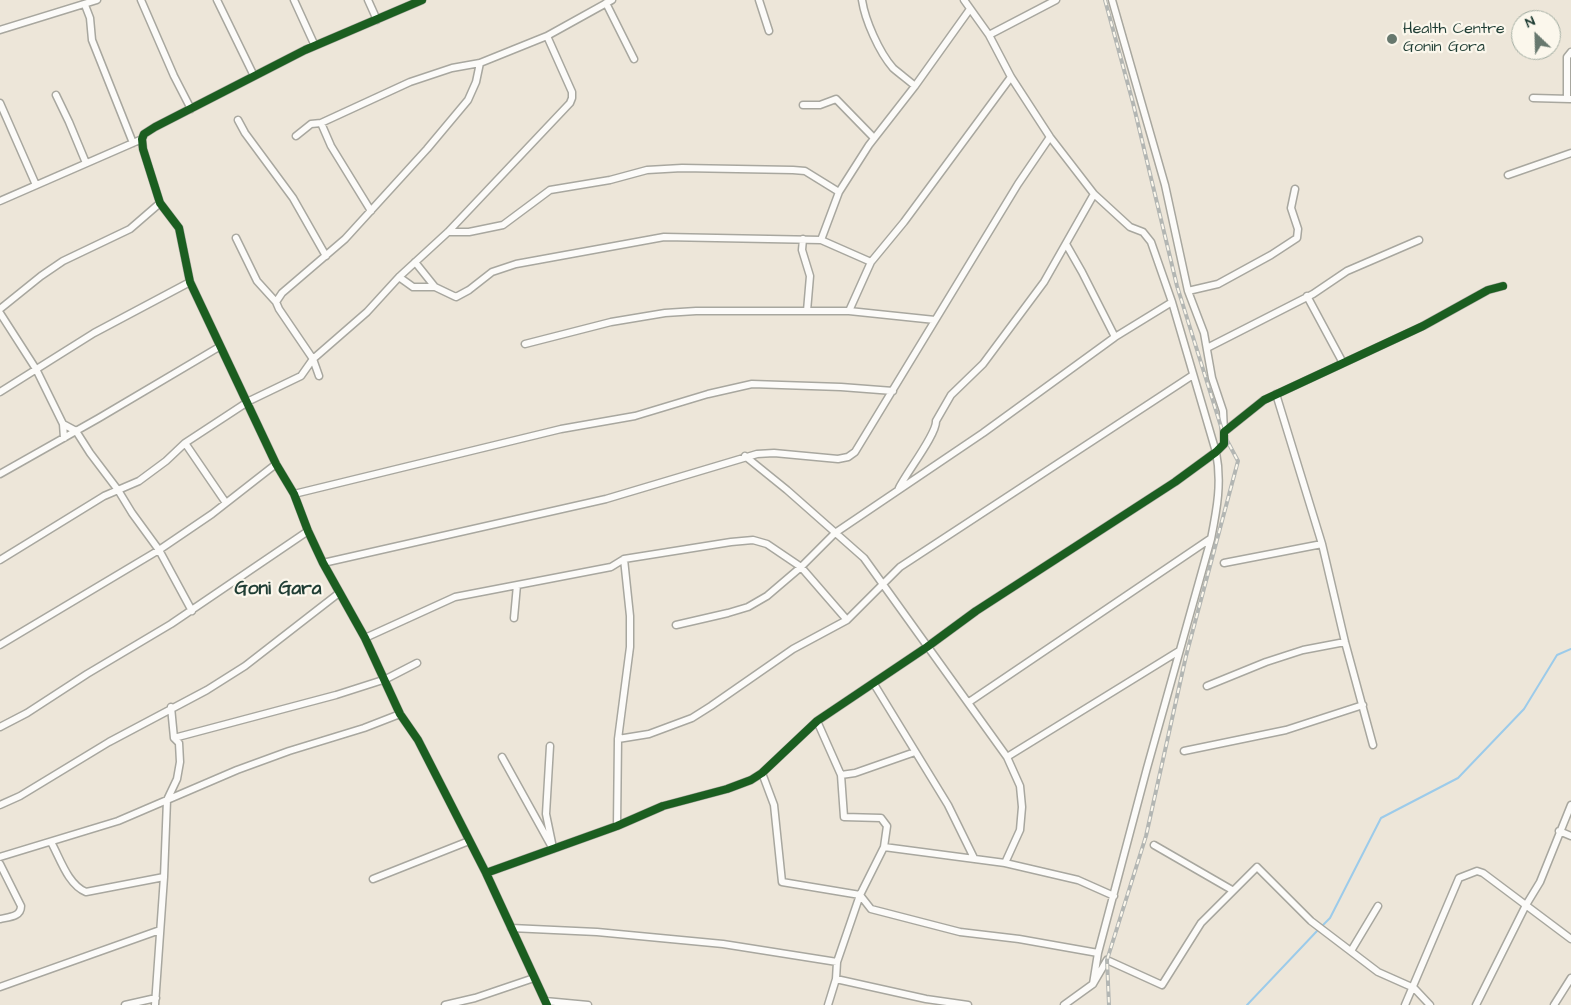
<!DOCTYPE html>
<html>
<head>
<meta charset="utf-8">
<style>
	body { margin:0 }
	#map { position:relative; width:1571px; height:1005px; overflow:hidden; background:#ede6d9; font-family:"Architects Daughter",sans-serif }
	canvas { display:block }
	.north { position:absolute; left:1511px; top:10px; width:50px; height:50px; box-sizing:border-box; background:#fbf7ec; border:1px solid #a3ada2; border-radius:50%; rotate:336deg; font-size:14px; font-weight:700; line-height:20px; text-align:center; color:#1f3d34 }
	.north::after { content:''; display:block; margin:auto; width:18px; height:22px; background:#67786e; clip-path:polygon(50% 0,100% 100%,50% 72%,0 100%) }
</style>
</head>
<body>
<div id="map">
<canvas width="1571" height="1005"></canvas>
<div class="north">N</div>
</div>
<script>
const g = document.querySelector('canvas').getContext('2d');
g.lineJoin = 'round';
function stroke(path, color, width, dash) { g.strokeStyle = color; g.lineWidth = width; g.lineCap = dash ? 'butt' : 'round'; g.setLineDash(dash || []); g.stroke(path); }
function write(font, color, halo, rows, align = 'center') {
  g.font = font + ' "Architects Daughter",sans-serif'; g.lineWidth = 4.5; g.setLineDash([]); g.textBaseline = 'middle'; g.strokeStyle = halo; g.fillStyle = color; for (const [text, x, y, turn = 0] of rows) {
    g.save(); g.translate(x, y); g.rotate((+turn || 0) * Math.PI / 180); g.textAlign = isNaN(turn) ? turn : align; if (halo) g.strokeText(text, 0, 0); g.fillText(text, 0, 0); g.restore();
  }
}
const stream = new Path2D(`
	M1323,925L1330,918L1381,818L1458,778L1524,709L1557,655L1571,649
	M1247,1005L1317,931`);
const minor = new Path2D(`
	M141,0L174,76L191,109
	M217,0L254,76
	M294,0L315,46
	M368,0L377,20
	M422,0L305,50L155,127L144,134L142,139L143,149L160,203L179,228L190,282L276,464L294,494L308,531L323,563L365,638L400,714L418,740L486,873L547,1005
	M759,0L769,31
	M862,0C865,20 879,52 893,68C900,74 908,80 915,86
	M964,0L989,35L1011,77L1050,137L1094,194L1130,227L1143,232L1151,242L1172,302L1216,452C1222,482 1217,509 1211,539L1147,768L1098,953L1093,984
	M1112,0L1165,185L1188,291L1204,333L1212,378L1223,411L1224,432
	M606,3L634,59
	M85,5L90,18L92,40L133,143
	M0,30L97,0
	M989,35L1056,0
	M56,95L69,122L86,163
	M1533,98L1570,99
	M1567,99V57L1571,52
	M0,103L36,185
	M803,105H820L836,99L874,138
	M238,120L245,133L293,198L326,256
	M321,123L331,146L371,211
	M296,136L311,124L321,123L410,82L452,68L480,63L547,36L612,0
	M1508,175L1571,153
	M0,201L142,139
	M448,232H469L503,225L550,190L610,180L647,170L682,168L793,170L805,171L839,192
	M236,238L257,281L276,302L279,309L313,359L319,376
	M803,239L802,250L810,276L807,311
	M821,240L839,192L869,145L915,86L970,9
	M1066,244L1082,272L1115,337
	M415,262L435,287
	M399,277L413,287H435L456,297L469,290L492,272L516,264L664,237L821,240L871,262
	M1188,291L1218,284L1271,255L1297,238L1298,229L1291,208L1295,189
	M1307,296L1343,363
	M276,302L282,293L345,239L427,149L468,100L476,82L480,63
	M0,309L41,276L63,261L130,229L160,203
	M849,311L871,262L904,222L1011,77
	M0,313L36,369L63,424L64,438
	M525,344L611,322L665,313L696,311H849L935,320
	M1207,348L1313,294L1347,271L1419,240
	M0,392L94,333L190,282
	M1276,394L1322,544L1345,642L1373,745
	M247,402L301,376L313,359L367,312L399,277L448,232L570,103L572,98V92L547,36
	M63,424L76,431L90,453L118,490L132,513L159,550L192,611
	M185,443L226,503
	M745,456L787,490L864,558L1007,757L1020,786L1022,807L1020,830L1005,863
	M0,474L99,418L219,347
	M899,488C906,473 937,434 936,421L951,395L983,364L1044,282L1094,194
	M294,494L561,429L635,416L708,394L752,384L841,387L893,391
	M0,560L104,496L139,481L166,461L185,443L246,403
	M323,563L606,499L757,454L774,453L838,459L848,457L855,452L1018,184L1050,137
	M1224,563L1322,544
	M514,618L517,585
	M676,625L728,613L748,607L767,596L801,567L835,533L983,433L1115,337L1172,302
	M365,638L455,597L611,567L624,559L731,542L753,540L767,544L801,567L847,620
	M0,645L159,550L212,514L276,464
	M874,684L948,805L974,858
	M1207,686L1266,662L1303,650L1345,642
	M969,702L1210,539
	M817,721L841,775L844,817L881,818L887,826L884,847L860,895L837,962L836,979L828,1005
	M0,727L27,713L87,674L171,624L308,531
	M174,738L336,695L386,679L417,663
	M618,739L649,734L692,718L711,706L793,649L847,620L900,567L1193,375
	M550,746L546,814L552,843
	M1184,751L1286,730L1363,705
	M502,757L553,849
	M1007,757L1179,651
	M762,773L774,805L782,882L860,895L871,909L960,932L1019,939L1098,953
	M841,775L855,773L915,752
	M0,805L20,796L109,742L207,690L245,666L339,593
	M617,826L618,739L630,647V616L624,559
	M1559,831L1571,836
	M51,842C60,858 68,885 86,892L164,877
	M1154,845L1232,890
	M884,847L1005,863L1078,880L1114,896
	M0,857L118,821L237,770L289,751L364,728L400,714
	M0,864L21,906C21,917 9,917 0,919
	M486,873L617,826L663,806L727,789L751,780L762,773L817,721L927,647L976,611L1175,482L1216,452L1224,444V432L1264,400L1423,326L1488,290L1503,286
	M373,879L469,841
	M511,928L597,932L723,944L837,962
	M1351,951L1378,906
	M836,979L926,999L968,1005
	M0,987L160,930
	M545,1001L588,1005
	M125,1005L156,998
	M155,1005L164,877L167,800L177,779L180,762L179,743L174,738L171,707
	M445,1005L475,998L534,978
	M1064,1005L1093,984L1107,960L1162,985L1201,923L1257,867L1311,921L1378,972L1414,988L1430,1005
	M1405,1005L1459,878L1477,871L1483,873L1571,939
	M1476,1005L1526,905L1540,882L1571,805
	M1554,1005L1571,978`);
const rail = new Path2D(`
	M1105,0L1133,103L1177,286L1223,433L1238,461L1186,656L1146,836L1107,960L1109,1005`);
const cycleway = new Path2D(`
	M422,0L305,50L155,127L144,134L142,139L143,149L160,203L179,228L190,282L276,464L294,494L308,531L323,563L365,638L400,714L418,740L486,873L547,1005
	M486,873L617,826L663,806L727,789L751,780L762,773L817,721L927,647L976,611L1175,482L1216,452L1224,444V432L1264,400L1423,326L1488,290L1503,286`);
const markers = [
	[1392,39,6,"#67786e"]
];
const poiNames = [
	["Health Centre",1403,30],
	["Gonin Gora",1403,48]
];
const quarterNames = [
	["Goni Gara",278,590]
];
stroke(stream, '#9ccbea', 2);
stroke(minor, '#a8a79f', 9);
stroke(minor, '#fcfbf9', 6);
stroke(rail, '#b3b6b3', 4);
stroke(rail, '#fbf7ec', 2, [5.5]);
stroke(cycleway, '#1b5e20', 8);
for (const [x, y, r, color] of markers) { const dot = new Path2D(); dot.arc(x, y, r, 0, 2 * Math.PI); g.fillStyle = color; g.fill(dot); stroke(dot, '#fbf7ec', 2); }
write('16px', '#1f3d34', '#fbf7ec', poiNames, 'left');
write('bold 19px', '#1f3d34', '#fbf7ec', quarterNames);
</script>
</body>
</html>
